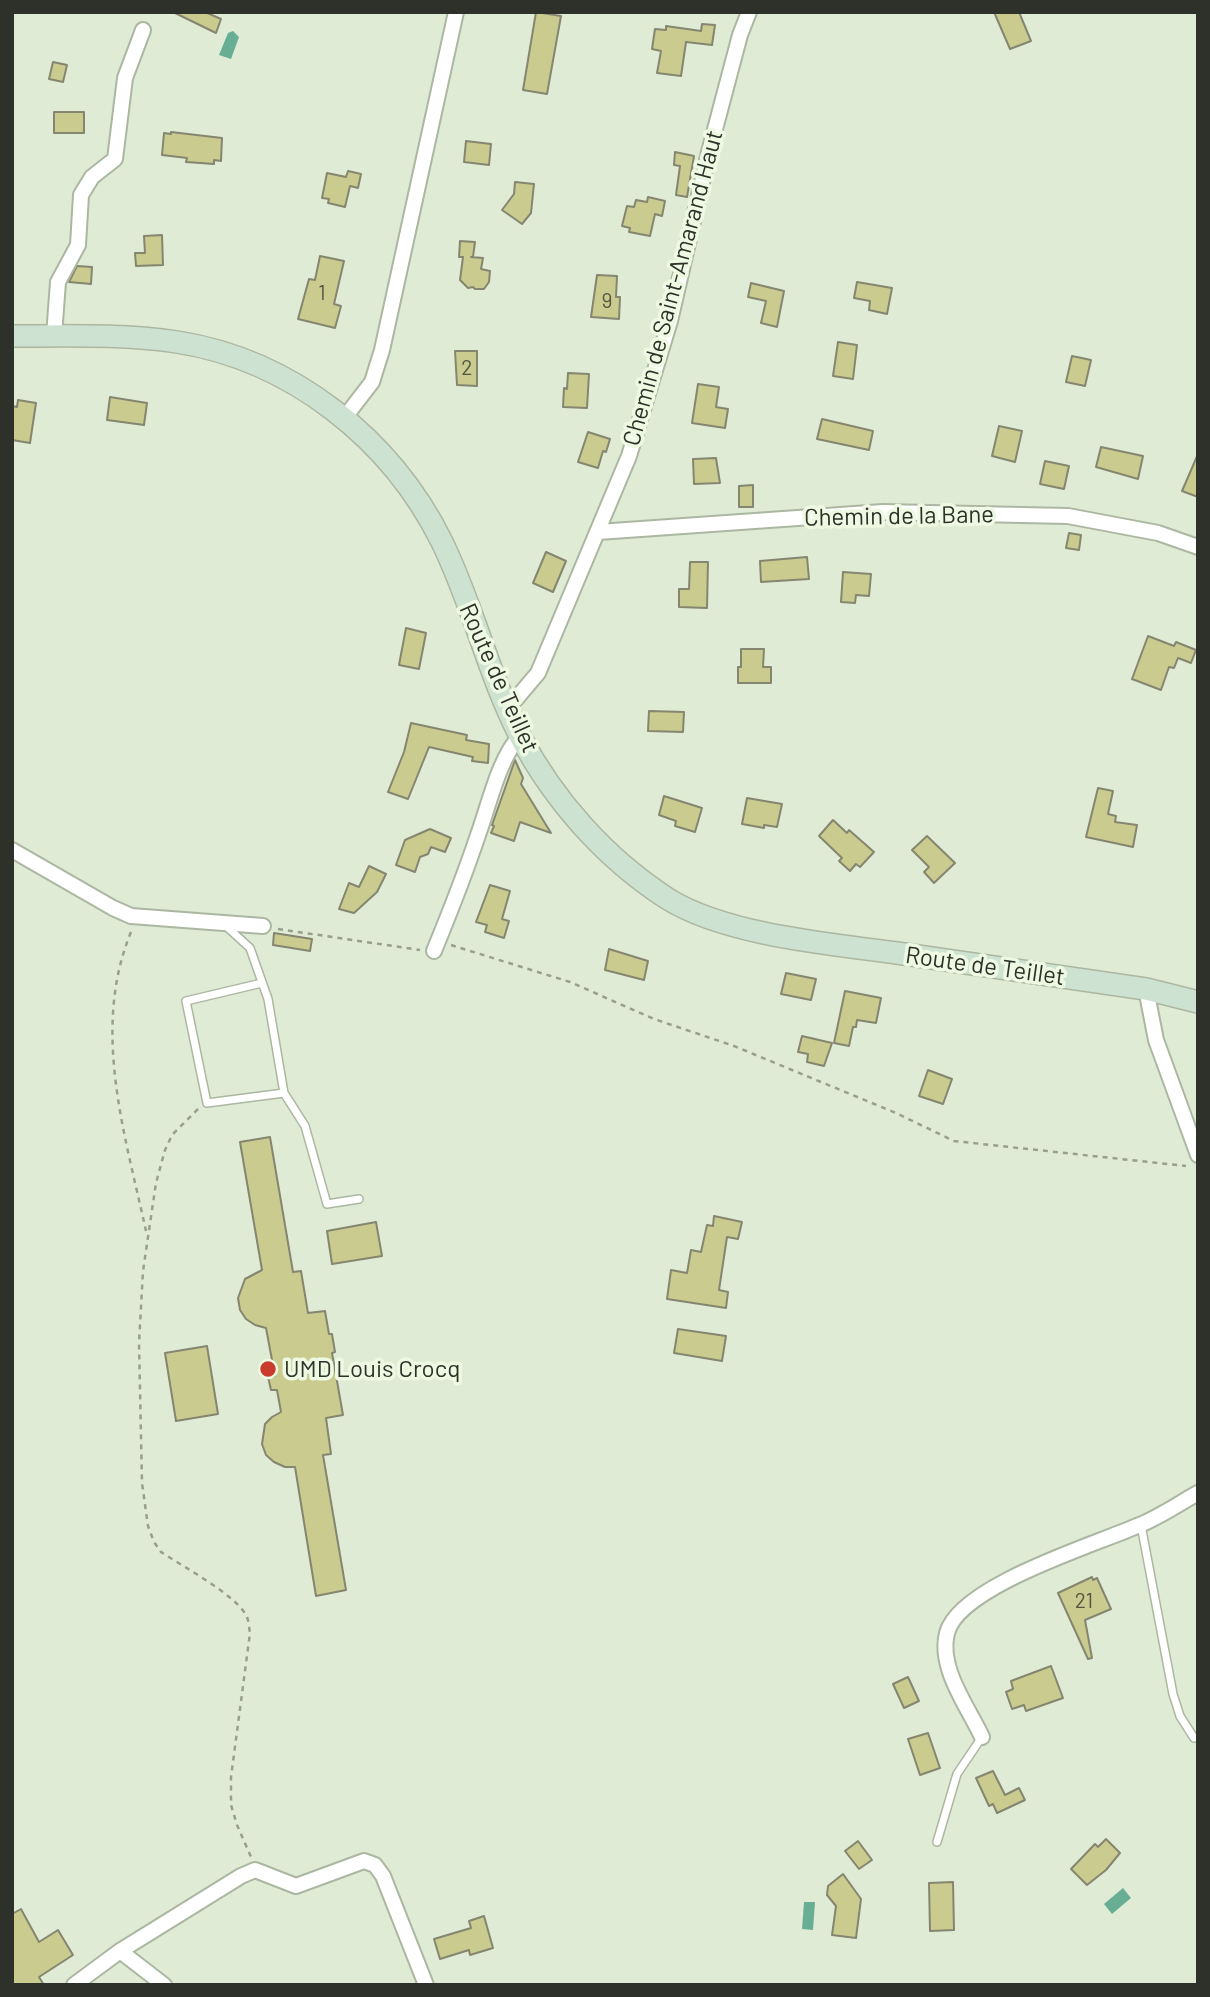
<!DOCTYPE html>
<html>
<head>
<meta charset="utf-8">
<style>
	body { margin:0 }
	#map { position:relative; width:1210px; height:1997px; overflow:hidden; background:#e0ebd5; font-family:Barlow,sans-serif }
	canvas { display:block }
	.frame { position:absolute; inset:0; border:14px solid #2d3129; pointer-events:none }
</style>
</head>
<body>
<div id="map">
<canvas width="1210" height="1997"></canvas>
<div class="frame"></div>
</div>
<script>
const g = document.querySelector('canvas').getContext('2d');
g.lineJoin = 'round';
function fillPath(path, color) { g.fillStyle = color; g.fill(path, 'evenodd'); }
function stroke(path, color, width, dash) { g.strokeStyle = color; g.lineWidth = width; g.lineCap = dash ? 'butt' : 'round'; g.setLineDash(dash || []); g.stroke(path); }
function write(font, color, halo, rows, align = 'center') {
  g.font = font + ' Barlow,sans-serif'; g.lineWidth = 7; g.setLineDash([]); g.textBaseline = 'middle'; g.strokeStyle = halo; g.fillStyle = color; for (const [text, x, y, turn = 0] of rows) {
    g.save(); g.translate(x, y); g.rotate((+turn || 0) * Math.PI / 180); g.textAlign = isNaN(turn) ? turn : align; if (halo) g.strokeText(text, 0, 0); g.fillText(text, 0, 0); g.restore();
  }
}
const water = new Path2D(`
	M233,31L239,37L231,59L219,55L228,33Z
	M1123,1888L1131,1898L1112,1914L1104,1904Z
	M804,1902H815L813,1930L802,1929Z`);
const building = new Path2D(`
	M173,12H205L221,19L216,33Z
	M536,12L561,16L547,94L523,90Z
	M994,12H1019L1031,41L1010,49Z
	M702,24L715,25L712,45L686,42L681,76L657,73L661,51L652,49L655,29L666,30V26L701,31Z
	M53,62L67,65L63,82L49,79Z
	M54,112H84V133H54Z
	M171,132L222,138L221,161L214,160V164L186,162L187,158L162,155L164,133L171,134Z
	M466,141L491,144L489,165L464,162Z
	M675,152L694,156L687,197L676,195L680,166L674,165Z
	M348,171L361,174L358,188L350,186L345,207L328,203L329,199L322,198L327,173L346,177Z
	M515,182L534,184L531,213L522,224L502,210L514,194Z
	M648,197L665,201L662,216L655,214L650,236L629,232L630,228L622,226L627,206L634,207L636,200L647,202Z
	M162,235L163,265L136,266L135,253H145L144,236Z
	M460,241L475,242L473,257H471L483,258L481,269L490,271L489,282L484,289H475L473,287L468,288L460,280L463,257H459Z
	M320,256L344,261L334,304L341,306L335,328L298,319L309,279L315,280Z
	M77,266L92,267L91,284L69,282Z
	M597,275L617,276L616,297H620L619,319L591,317Z
	M857,282L892,288L887,314L869,310L870,301L854,298Z
	M751,283L784,291L777,327L761,323L766,301L748,297Z
	M838,342L857,345L853,379L833,376Z
	M455,351H477V386L457,385Z
	M1072,356L1091,360L1085,386L1066,382Z
	M568,373L589,374L587,408L563,407L564,388L567,389Z
	M698,384L719,387L716,407L728,409L725,428L692,423Z
	M110,397L147,403L144,425L107,420Z
	M18,400L36,403L30,443L12,440V406L17,407Z
	M822,419L873,431L869,450L817,439Z
	M999,426L1022,431L1015,462L992,456Z
	M588,432L610,439L606,452L603,451L598,468L578,462Z
	M1101,447L1143,456L1138,479L1096,467Z
	M1198,454V497L1182,491Z
	M716,458L720,483L694,484L693,459Z
	M1045,461L1069,466L1064,489L1040,484Z
	M753,485V507H739V486Z
	M1069,533L1081,535L1079,550L1066,548Z
	M546,552L566,561L553,592L533,583Z
	M807,557L809,579L761,582L760,561Z
	M690,562H708L707,608L679,607V589H689Z
	M843,572L871,574L869,596L856,595L855,603L841,602Z
	M406,628L426,633L419,669L399,665Z
	M1148,636L1174,646L1176,642L1196,650L1191,663L1178,658L1174,668L1169,667L1161,690L1132,679Z
	M741,649H764L763,667H771V683H738V667H741Z
	M649,711L684,712L683,732L648,731Z
	M411,723L467,735L466,740L489,744L488,763L472,761L473,757L429,747L408,799L388,792L404,752Z
	M515,760L523,778L521,784L551,833L520,822L514,841L491,833L494,826L492,825Z
	M1098,788L1113,791L1108,814L1116,816L1115,822L1137,825L1133,847L1086,837Z
	M664,796L702,808L695,832L675,826L676,821L659,815Z
	M747,798L782,804L777,827L764,825V828L742,824Z
	M833,820L847,833L849,830L874,852L860,867L856,864L850,871L839,861L842,858L819,836Z
	M430,829L451,838L445,852L431,847L428,854L420,857L415,872L396,865L405,840Z
	M927,836L955,863L934,883L924,872L929,867L912,850Z
	M369,866L386,874L377,892L354,913L339,909L349,883L359,887Z
	M490,885L510,891L502,919L509,921L504,938L485,932L487,925L476,922Z
	M274,933L312,939L310,951L273,945Z
	M609,949L648,961L644,980L605,970Z
	M786,973L816,979L811,1000L781,994Z
	M845,991L881,998L876,1023L857,1020L856,1027H853L849,1046L834,1043Z
	M802,1036L832,1043L824,1066L807,1062L808,1054L798,1052Z
	M928,1070L952,1079L943,1104L919,1096Z
	M270,1137L293,1272L301,1271L308,1313L325,1311L329,1334H332L335,1352L332,1353L343,1415L326,1418L331,1454L323,1455L346,1590L316,1596L295,1467H285L274,1462L266,1455L262,1444L265,1424L272,1417L281,1412L277,1390H271L268,1377L275,1376L266,1328L255,1325L246,1319L240,1310L238,1298L245,1279L262,1270L240,1142Z
	M714,1216L742,1222L738,1239L727,1237L719,1290L728,1292L726,1308L667,1299L671,1270L687,1273L691,1250L701,1252L707,1225L713,1226Z
	M376,1222L382,1256L332,1264L327,1231Z
	M678,1329L726,1336L722,1361L674,1353Z
	M207,1346L218,1414L176,1421L165,1353Z
	M1092,1577L1093,1580L1097,1578L1111,1609L1085,1620L1092,1658L1088,1659L1058,1593Z
	M1051,1666L1063,1698L1026,1711L1024,1705L1012,1709L1006,1692L1013,1689L1011,1681Z
	M908,1677L919,1701L904,1708L893,1684Z
	M928,1733L940,1768L920,1775L908,1739Z
	M993,1771L1005,1795L1019,1788L1025,1800L997,1813L993,1804L989,1806L976,1778Z
	M1106,1839L1120,1853L1106,1870L1087,1885L1071,1869L1095,1844L1098,1847Z
	M858,1841L872,1860L859,1869L845,1851Z
	M843,1874L861,1899L856,1938L832,1935L836,1906L827,1895L828,1886Z
	M953,1882L954,1930L930,1931L929,1883Z
	M21,1909L39,1942L58,1930L73,1955L39,1977L44,1985H12V1914Z
	M484,1916L493,1948L470,1955L469,1950L440,1959L434,1939L471,1928L469,1921Z`);
const path = new Path2D(`
	M278,929L420,950
	M131,932C91,1029 125,1134 146,1231
	M451,945L570,982L654,1019L734,1046L896,1113L954,1141L1186,1166
	M198,1109L172,1135L165,1150L156,1183L143,1271L139,1343L142,1483L148,1526L154,1542L161,1552C182,1566 238,1596 247,1617C249,1622 249,1628 250,1633L231,1777V1805L237,1825L251,1857`);
const service = new Path2D(`
	M226,926L250,948L268,999L284,1093L305,1126L327,1204L359,1199
	M262,983L186,1001L207,1103L284,1093
	M1141,1525L1173,1694L1180,1716L1194,1738
	M937,1842L957,1774L982,1737`);
const minor = new Path2D(`
	M54,336L58,282L78,245L81,195L92,177L115,159L125,78L143,30
	M345,417L372,382L382,350L456,12
	M598,532L883,512L1068,516L1158,533L1198,547
	M507,706L516,699L538,673L629,456L670,321L709,152L740,35L749,12
	M12,850L113,908L131,916L263,926
	M434,951C450,912 465,874 478,835C489,805 499,758 520,736
	M1146,989L1156,1040L1198,1155
	M982,1737C968,1707 938,1668 947,1633C959,1586 1094,1545 1137,1526C1158,1518 1178,1504 1198,1493
	M120,1951L164,1985
	M74,1985L120,1951L241,1876L255,1870L296,1886L364,1861L375,1865L383,1876L426,1985`);
const secondary = new Path2D(`
	M12,336C67,336 123,334 177,342C292,360 391,439 442,542C473,605 488,674 520,736C554,801 606,859 668,899C726,935 830,944 897,953C980,965 1063,977 1146,989L1198,1002`);
const markers = [
	[268,1369,9,"#c93c2d"]
];
const numberNames = [
	["1",322,293],
	["9",607,301],
	["2",467,368],
	["21",1084,1601]
];
const streetNames = [
	["Chemin de Saint-Amarand Haut",673,288,-75],
	["Chemin de la Bane",899,516,-1],
	["Route de Teillet",499,678,66],
	["Route de Teillet",985,966,8]
];
const poiNames = [
	["UMD Louis Crocq",284,1369]
];
fillPath(water, '#68ae95');
fillPath(building, '#cacb8e');
stroke(building, '#858670', 2);
stroke(service, '#acb7a2', 10);
stroke(minor, '#acb7a2', 18);
stroke(secondary, '#acb7a2', 24);
stroke(path, '#979f8e', 2.5, [5, 5]);
stroke(service, '#fff', 7);
stroke(minor, '#fff', 14);
stroke(secondary, '#cee2d2', 21);
for (const [x, y, r, color] of markers) { const dot = new Path2D(); dot.arc(x, y, r, 0, 2 * Math.PI); g.fillStyle = color; g.fill(dot); stroke(dot, '#edf9e2', 2.5); }
write('21px', '#545842', null, numberNames);
write('24px', '#2d3129', '#edf9e2', streetNames);
write('24px', '#2d3129', '#edf9e2', poiNames, 'left');
</script>
</body>
</html>
